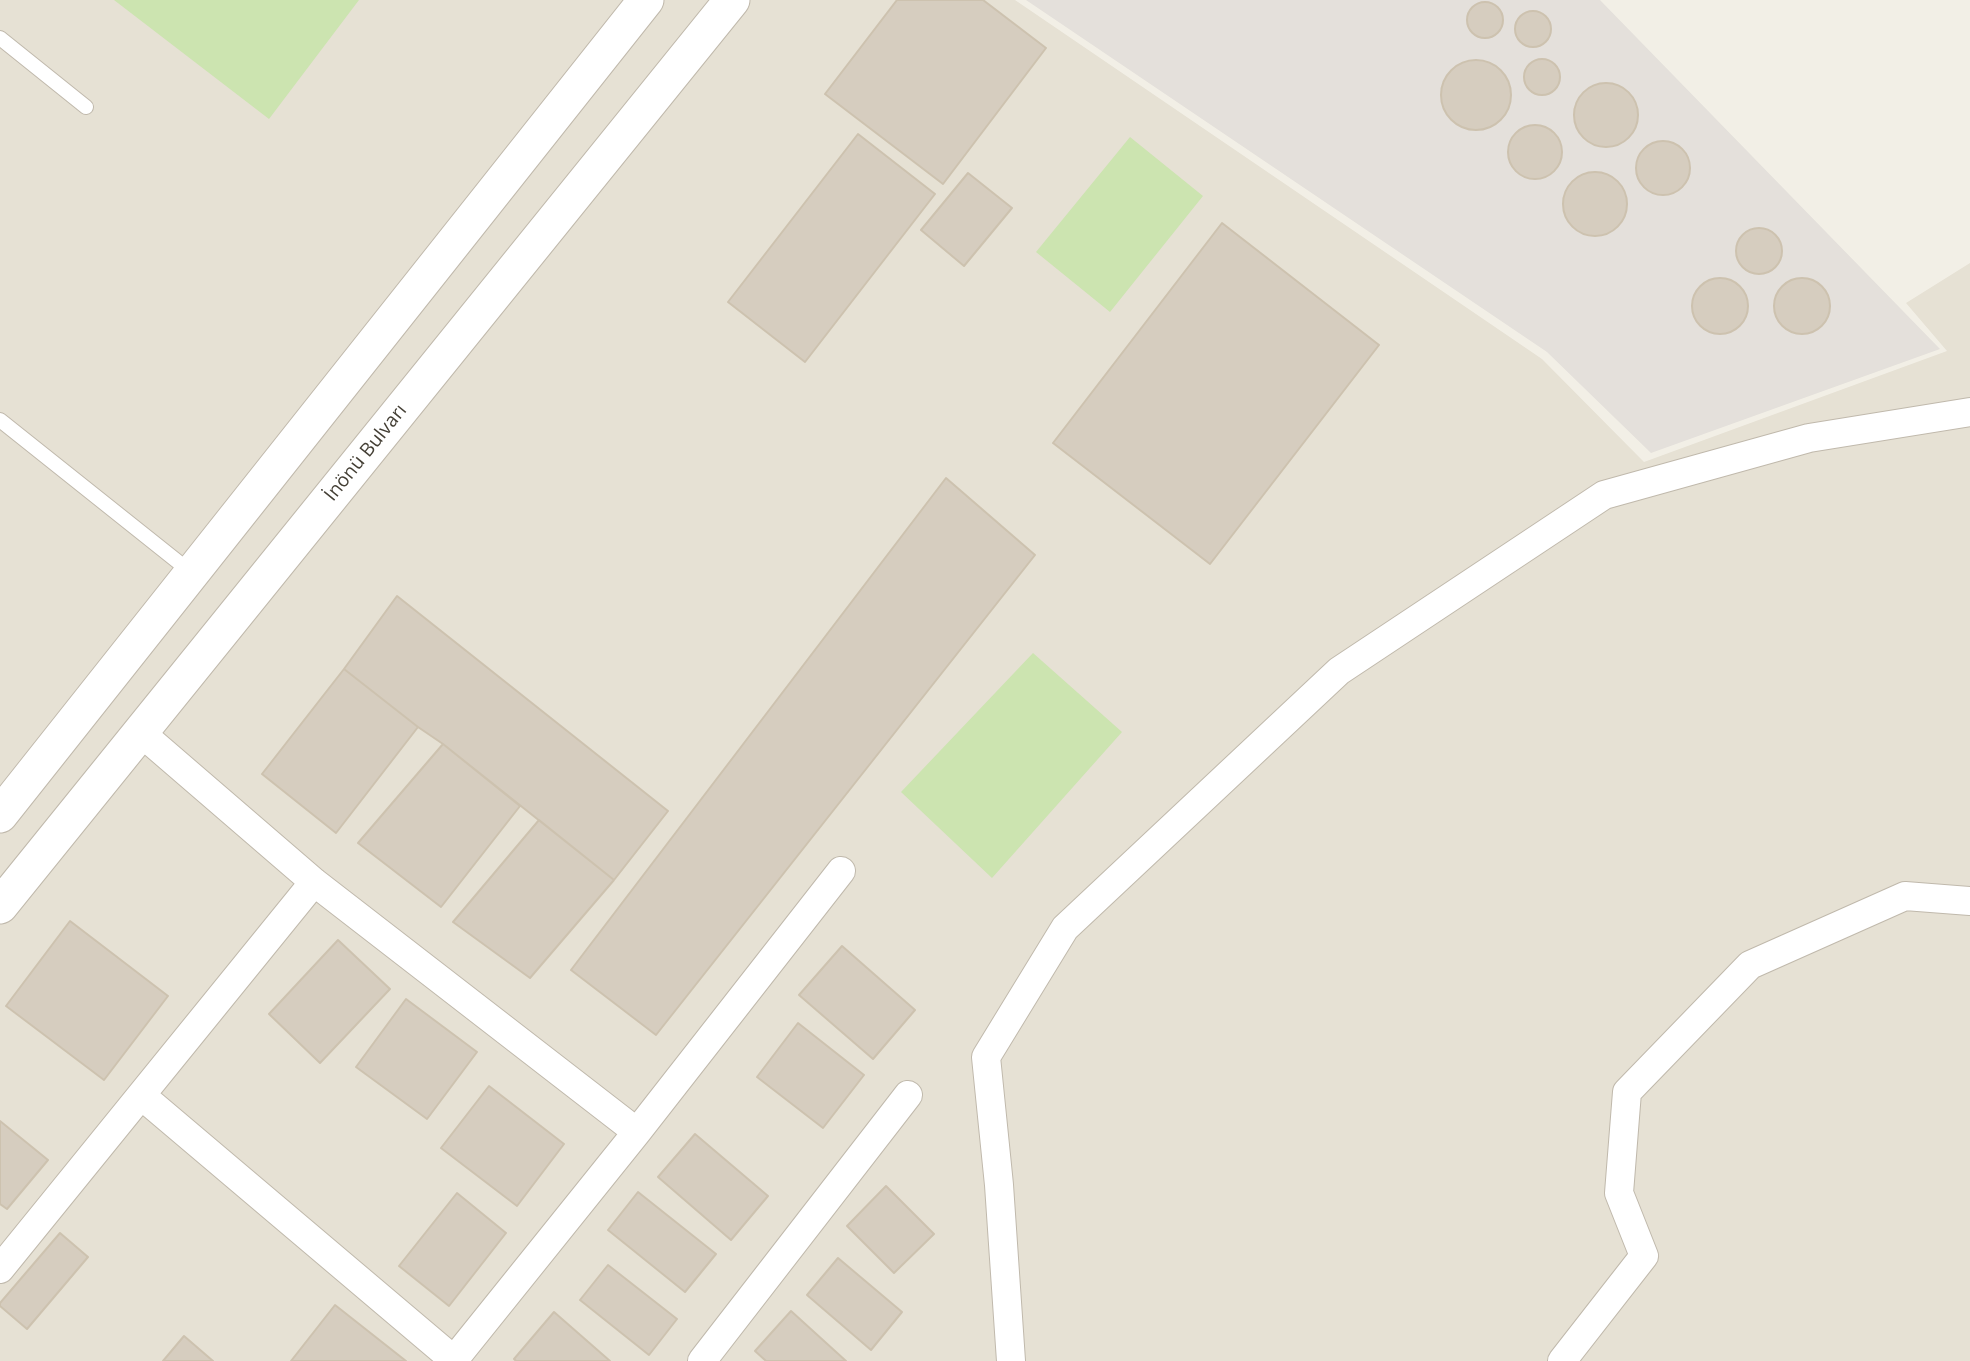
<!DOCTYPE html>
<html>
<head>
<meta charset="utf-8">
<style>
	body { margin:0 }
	canvas { display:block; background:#f2efe6 }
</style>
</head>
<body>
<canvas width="1970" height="1361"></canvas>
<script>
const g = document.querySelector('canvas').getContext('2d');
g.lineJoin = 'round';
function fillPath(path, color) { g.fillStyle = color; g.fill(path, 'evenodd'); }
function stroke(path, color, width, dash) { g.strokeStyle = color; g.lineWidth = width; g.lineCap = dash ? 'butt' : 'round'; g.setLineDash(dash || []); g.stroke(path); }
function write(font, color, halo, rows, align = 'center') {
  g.font = font + ' "Open Sans",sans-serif'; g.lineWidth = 6; g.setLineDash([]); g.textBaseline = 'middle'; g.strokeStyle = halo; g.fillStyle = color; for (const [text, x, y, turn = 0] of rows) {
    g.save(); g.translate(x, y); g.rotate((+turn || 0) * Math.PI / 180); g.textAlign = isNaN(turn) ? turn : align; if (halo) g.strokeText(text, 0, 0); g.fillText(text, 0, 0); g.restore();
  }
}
const residential = new Path2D(`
	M0,0H1015L1542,359L1644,462L1947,351L1906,303L1970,263V1361H0Z`);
const industrial = new Path2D(`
	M1026,0H1600L1940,349L1651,453L1547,352Z`);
const green = new Path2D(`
	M114,0H359L269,119Z
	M1130,137L1203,196L1110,312L1036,252Z
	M1033,653L1122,732L992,878L901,792Z`);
const building = new Path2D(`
	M897,0H983L1046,48L943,184L825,94Z
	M1467 20a18 18 0 1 1 36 0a18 18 0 1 1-36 0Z
	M1515 29a18 18 0 1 1 36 0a18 18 0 1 1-36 0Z
	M1524 77a18 18 0 1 1 36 0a18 18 0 1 1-36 0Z
	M1441 95a35 35 0 1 1 70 0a35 35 0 1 1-70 0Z
	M1574 115a32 32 0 1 1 64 0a32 32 0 1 1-64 0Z
	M1508 152a27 27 0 1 1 54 0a27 27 0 1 1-54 0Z
	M858,134L935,194L805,362L728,302Z
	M1636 168a27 27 0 1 1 54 0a27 27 0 1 1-54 0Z
	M1563 204a32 32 0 1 1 64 0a32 32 0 1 1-64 0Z
	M968,173L1012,208L964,266L921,230Z
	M1222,223L1379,345L1210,564L1053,443Z
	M1736 251a23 23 0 1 1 46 0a23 23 0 1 1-46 0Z
	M1692 306a28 28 0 1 1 56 0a28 28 0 1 1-56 0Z
	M1774 306a28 28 0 1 1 56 0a28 28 0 1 1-56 0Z
	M946,478L1035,555L656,1035L571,970Z
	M397,596L668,811L614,880L443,744L418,727L344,669Z
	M344,669L418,727L336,833L262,774Z
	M443,744L520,806L441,907L358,843Z
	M539,820L614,880L530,978L453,922Z
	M70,921L168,996L104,1080L6,1006Z
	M338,940L390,989L320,1063L269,1014Z
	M842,946L915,1010L873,1059L799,995Z
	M406,999L477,1052L427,1119L356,1067Z
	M798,1023L864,1075L823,1128L757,1077Z
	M489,1086L564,1144L517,1206L441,1148Z
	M0,1121L48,1160L7,1209L0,1204Z
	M695,1134L768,1196L731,1240L658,1177Z
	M886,1186L934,1234L894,1273L847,1226Z
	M638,1192L716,1254L685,1292L608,1230Z
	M457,1193L506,1233L449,1306L399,1266Z
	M60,1233L88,1257L27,1329L0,1306V1303Z
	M838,1258L902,1312L871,1350L807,1295Z
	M608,1265L677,1319L649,1355L580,1300Z
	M335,1305L406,1361H291Z
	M791,1311L846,1361H766L755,1351Z
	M554,1312L610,1361H516L514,1359Z
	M184,1336L213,1361H163Z`);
const service = new Path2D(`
	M0,38L86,107
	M0,420L192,573`);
const minor = new Path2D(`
	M140,732L314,882L637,1132
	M142,1096L455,1361
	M0,1269L314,882
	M453,1361L637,1132L841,871
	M702,1361L908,1095
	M1011,1361L999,1185L986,1057L1065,928L1339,671L1604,495L1809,438L1970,412
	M1562,1361L1644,1256L1619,1193L1627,1092L1750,965L1905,896L1970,901`);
const tertiary = new Path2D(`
	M0,815L646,0
	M0,906L732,0`);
const streetNames = [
	["İnönü Bulvarı",366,453,-51]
];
fillPath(residential, '#e6e1d4');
fillPath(industrial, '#e4e0db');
fillPath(green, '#cce4b0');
fillPath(building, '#d6cdbf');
stroke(building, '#cdc2af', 2);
stroke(service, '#c0b9ac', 16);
stroke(minor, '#c0b9ac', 30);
stroke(tertiary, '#c0b9ac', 37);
stroke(service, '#fff', 14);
stroke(minor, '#fff', 28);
stroke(tertiary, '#fff', 35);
write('19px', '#443f35', '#fff', streetNames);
</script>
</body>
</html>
